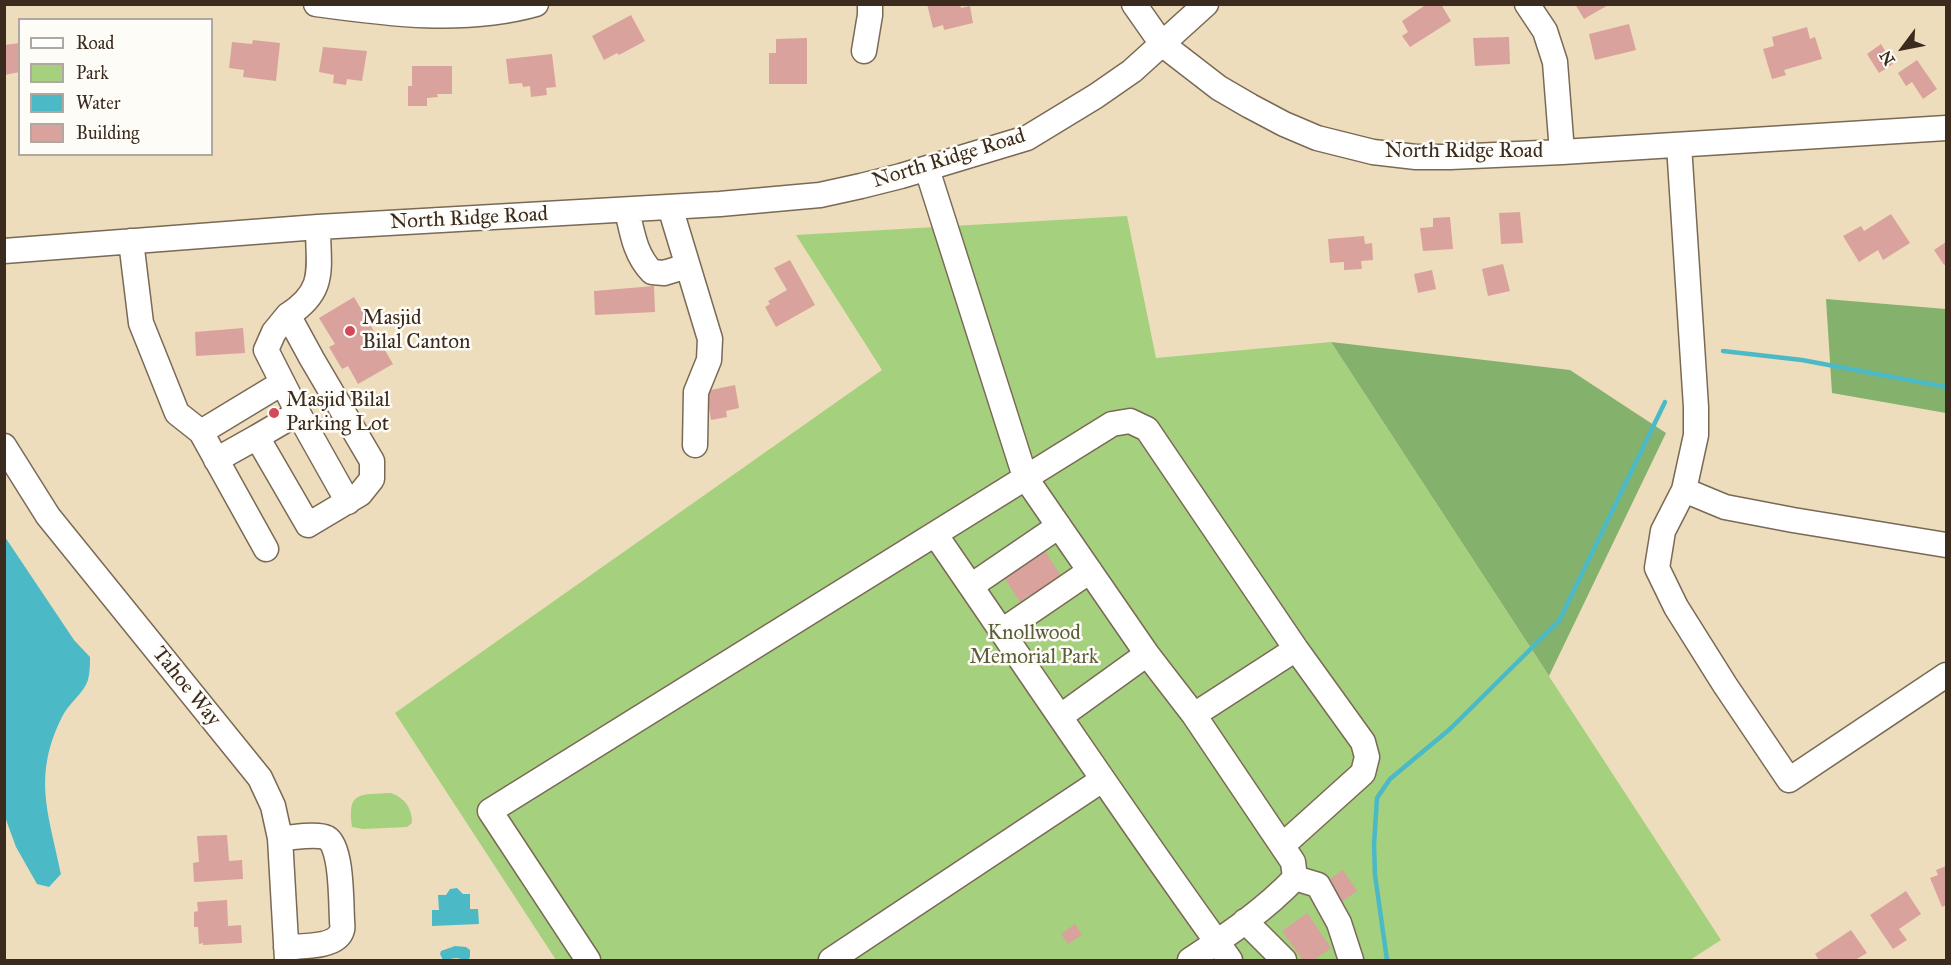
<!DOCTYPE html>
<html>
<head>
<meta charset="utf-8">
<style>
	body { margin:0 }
	#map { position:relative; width:1951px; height:965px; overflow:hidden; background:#eeddbc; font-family:"IM FELL Great Primer",serif }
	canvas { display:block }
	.frame { position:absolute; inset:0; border:6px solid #3b2a1e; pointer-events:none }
	.legend { position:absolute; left:18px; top:18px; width:195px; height:138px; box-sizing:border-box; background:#fdfcf7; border:2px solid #afa8a0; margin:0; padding:8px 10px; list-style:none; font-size:18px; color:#3b2a1e }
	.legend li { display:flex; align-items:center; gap:12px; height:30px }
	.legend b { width:30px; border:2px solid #afa8a0 }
	.north { position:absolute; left:1873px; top:18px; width:60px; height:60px; -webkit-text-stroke:4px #fdfcf7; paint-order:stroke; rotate:238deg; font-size:16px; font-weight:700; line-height:24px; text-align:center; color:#3b2a1e }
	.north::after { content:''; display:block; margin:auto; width:21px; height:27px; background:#3b2a1e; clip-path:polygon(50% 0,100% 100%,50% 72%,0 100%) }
</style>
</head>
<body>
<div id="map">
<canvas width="1951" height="965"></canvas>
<div class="frame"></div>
<ul class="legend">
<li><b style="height:8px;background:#fff"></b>Road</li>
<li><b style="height:16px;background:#a5d07d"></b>Park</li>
<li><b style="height:16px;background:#4cb9c6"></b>Water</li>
<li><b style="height:16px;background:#d9a29c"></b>Building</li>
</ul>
<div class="north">N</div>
</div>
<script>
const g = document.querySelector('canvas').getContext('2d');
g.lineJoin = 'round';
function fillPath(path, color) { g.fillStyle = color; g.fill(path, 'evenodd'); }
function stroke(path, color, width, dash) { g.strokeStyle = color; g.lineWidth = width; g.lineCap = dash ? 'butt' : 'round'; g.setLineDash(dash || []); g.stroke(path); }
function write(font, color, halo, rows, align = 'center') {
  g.font = font + ' "IM FELL Great Primer",serif'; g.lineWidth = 5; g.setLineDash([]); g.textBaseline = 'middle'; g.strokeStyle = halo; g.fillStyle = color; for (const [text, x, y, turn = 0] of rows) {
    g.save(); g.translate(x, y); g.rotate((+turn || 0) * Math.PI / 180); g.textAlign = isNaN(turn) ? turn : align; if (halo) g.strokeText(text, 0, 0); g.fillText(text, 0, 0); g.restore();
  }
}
const green = new Path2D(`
	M1127,216L1156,358L1331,342L1721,940L1690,960H556L395,713L882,370L796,235Z
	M391,793C405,798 412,808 412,823L407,827L363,829L352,827C347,790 360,795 391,793Z`);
const forest = new Path2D(`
	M1826,299L1946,309V413L1832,393Z
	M1331,342L1570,370L1666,433L1549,676Z`);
const water = new Path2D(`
	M5,537L74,640L90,657C90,664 90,672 88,680C84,693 68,704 62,717C32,777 49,814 61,874L49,887L37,884L16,847L5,817Z
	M457,888L463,894H470V909H478L479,924L432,926V910H439L438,895H446L450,889Z
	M455,946L466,947L470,950V957L468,960L456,958L443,960L440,954L441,951Z`);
const stream = new Path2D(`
	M1723,351L1802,360L1946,387
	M1387,960L1375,875L1374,845L1377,798L1390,779L1450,729L1559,621L1665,402`);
const building = new Path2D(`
	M927,4H960L961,8L970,6L973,23L944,30L943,25L933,28Z
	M1427,4H1441L1451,21L1410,47L1402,36L1408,32L1402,21Z
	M1575,4H1610L1584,19Z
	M631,15L645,41L619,55L617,53L604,60L592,36Z
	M1629,24L1636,50L1595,60L1589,34Z
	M1807,27L1810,39L1815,37L1822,59L1784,70L1786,75L1772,79L1763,49L1774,46L1772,37Z
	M1509,37L1510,64L1475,66L1473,38Z
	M807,38V84H769V53H776V39Z
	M253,40L280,43L276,81L243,77L244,70L229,68L232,42L252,44Z
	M20,43V72L4,75V45Z
	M1881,44L1893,64L1879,73L1867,54Z
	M323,47L367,51L362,81L347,79L346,85L333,83L334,75L319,72Z
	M552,54L556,87L546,88L547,95L531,97L530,86L523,87L522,83L509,84L506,59Z
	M1917,60L1937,89L1923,99L1912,82L1906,86L1898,73Z
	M412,66H452V94H437L438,97L427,98V106H408V86H412Z
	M1520,212L1523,243L1501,244L1499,213Z
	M1891,214L1910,243L1883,260L1878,250L1859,262L1843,236L1861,226L1864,231Z
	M1450,217L1453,249L1423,251L1420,228L1433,227V218Z
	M1364,236L1365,244L1372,243L1373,260L1361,261L1362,269L1344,270V262L1330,263L1328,239Z
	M1946,242V264L1944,265L1934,250Z
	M790,260L815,305L776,327L765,307L770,304L768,301L787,290L774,268Z
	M1503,264L1510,291L1488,296L1482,269Z
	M1432,270L1436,289L1418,293L1414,274Z
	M654,286L655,312L595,315L594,291Z
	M354,297L393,364L358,384L348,366L342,369L329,347L335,344L319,318Z
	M243,328L245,353L196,356L195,332Z
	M735,385L739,408L726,411L727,417L711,420L706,391Z
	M1045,551L1064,581L1031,597L1029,595L1020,602L1005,579L1014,573L1012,571L1035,555L1036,557Z
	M227,835L229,861L242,860L243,879L194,882L193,863L199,862L197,836Z
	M1946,866V905L1942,907L1930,878L1938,875L1936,870Z
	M1343,870L1357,891L1341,902L1327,881Z
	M1906,891L1921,914L1899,929L1907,940L1893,949L1870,915Z
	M227,900L228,926L241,925L242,943L203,945V943L199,944L198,927H194V912L198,911L197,902Z
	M1307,913L1331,948L1314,960H1303L1282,931Z
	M1075,924L1082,935L1068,944L1061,934Z
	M1851,930L1867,953L1855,960H1819L1815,954Z`);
const minor = new Path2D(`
	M316,4C388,14 465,24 536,4
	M1134,4L1162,44L1219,88L1250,106L1284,124L1317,138L1373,152L1416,157H1450L1562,152L1946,128
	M1527,4L1545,31L1555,62L1562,152
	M864,51L870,15V4
	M1679,145L1696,407V435L1684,490L1663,531L1657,568L1676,607L1725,685L1789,780L1946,675
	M927,169L1025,477L1147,654L1194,715L1293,862L1295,878C1265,910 1226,936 1190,960
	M670,207L710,339L709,360L696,392L695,445
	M627,210C632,232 635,255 652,272L664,273L687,266
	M131,241L141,323L177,413L201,432
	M4,251L318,227L720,204L820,195L861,186L901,176L1027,138L1096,96L1132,71L1206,4
	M288,315L274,332L266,350L298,413L257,437L308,525L360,494L372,479V461L312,359L288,315C327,290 318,268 318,227
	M298,413L348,502
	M4,446L48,516L260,778L273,806L280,838L287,960
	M216,460L257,437
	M1684,490L1725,507L1793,520L1946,545
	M266,549L201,432L282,383
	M971,586L1059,526
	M1002,631L1090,571
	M1194,715L1296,649
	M1061,716L1147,654
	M280,838C291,838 317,833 327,838C342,846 341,903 342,920C342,924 343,927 342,930C337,948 301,946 286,947
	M1295,878L1318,885L1339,923L1351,960
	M1245,921L1284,960
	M588,960L490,811L935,534
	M831,960L1102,780
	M1230,960C1128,820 1033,676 935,534L1112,424L1130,421L1147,429L1296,649L1363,742L1367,757L1363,773L1283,845`);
const markers = [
	[350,331,6,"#d1495b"],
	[274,413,6,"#d1495b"]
];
const streetNames = [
	["North Ridge Road",1464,152],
	["North Ridge Road",949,159,-17],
	["North Ridge Road",469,219,-3],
	["Tahoe Way",186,687,51]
];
const poiNames = [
	["Masjid",362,319],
	["Bilal Canton",362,343],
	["Masjid Bilal",286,401],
	["Parking Lot",286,425]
];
const parkNames = [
	["Knollwood",1034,634],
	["Memorial Park",1034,658]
];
fillPath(green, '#a5d07d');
fillPath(forest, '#84b26c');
fillPath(water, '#4cb9c6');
stroke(stream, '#4cb9c6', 4.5);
fillPath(building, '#d9a29c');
stroke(minor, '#7a6955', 27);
stroke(minor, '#fff', 24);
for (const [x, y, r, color] of markers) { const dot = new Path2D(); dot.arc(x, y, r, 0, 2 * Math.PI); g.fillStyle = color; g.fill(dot); stroke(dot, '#fdfcf7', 2); }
write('21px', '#3b2a1e', '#fdfcf7', streetNames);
write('21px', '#3b2a1e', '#fdfcf7', poiNames, 'left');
write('21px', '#5b5c3a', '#fdfcf7', parkNames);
</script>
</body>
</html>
